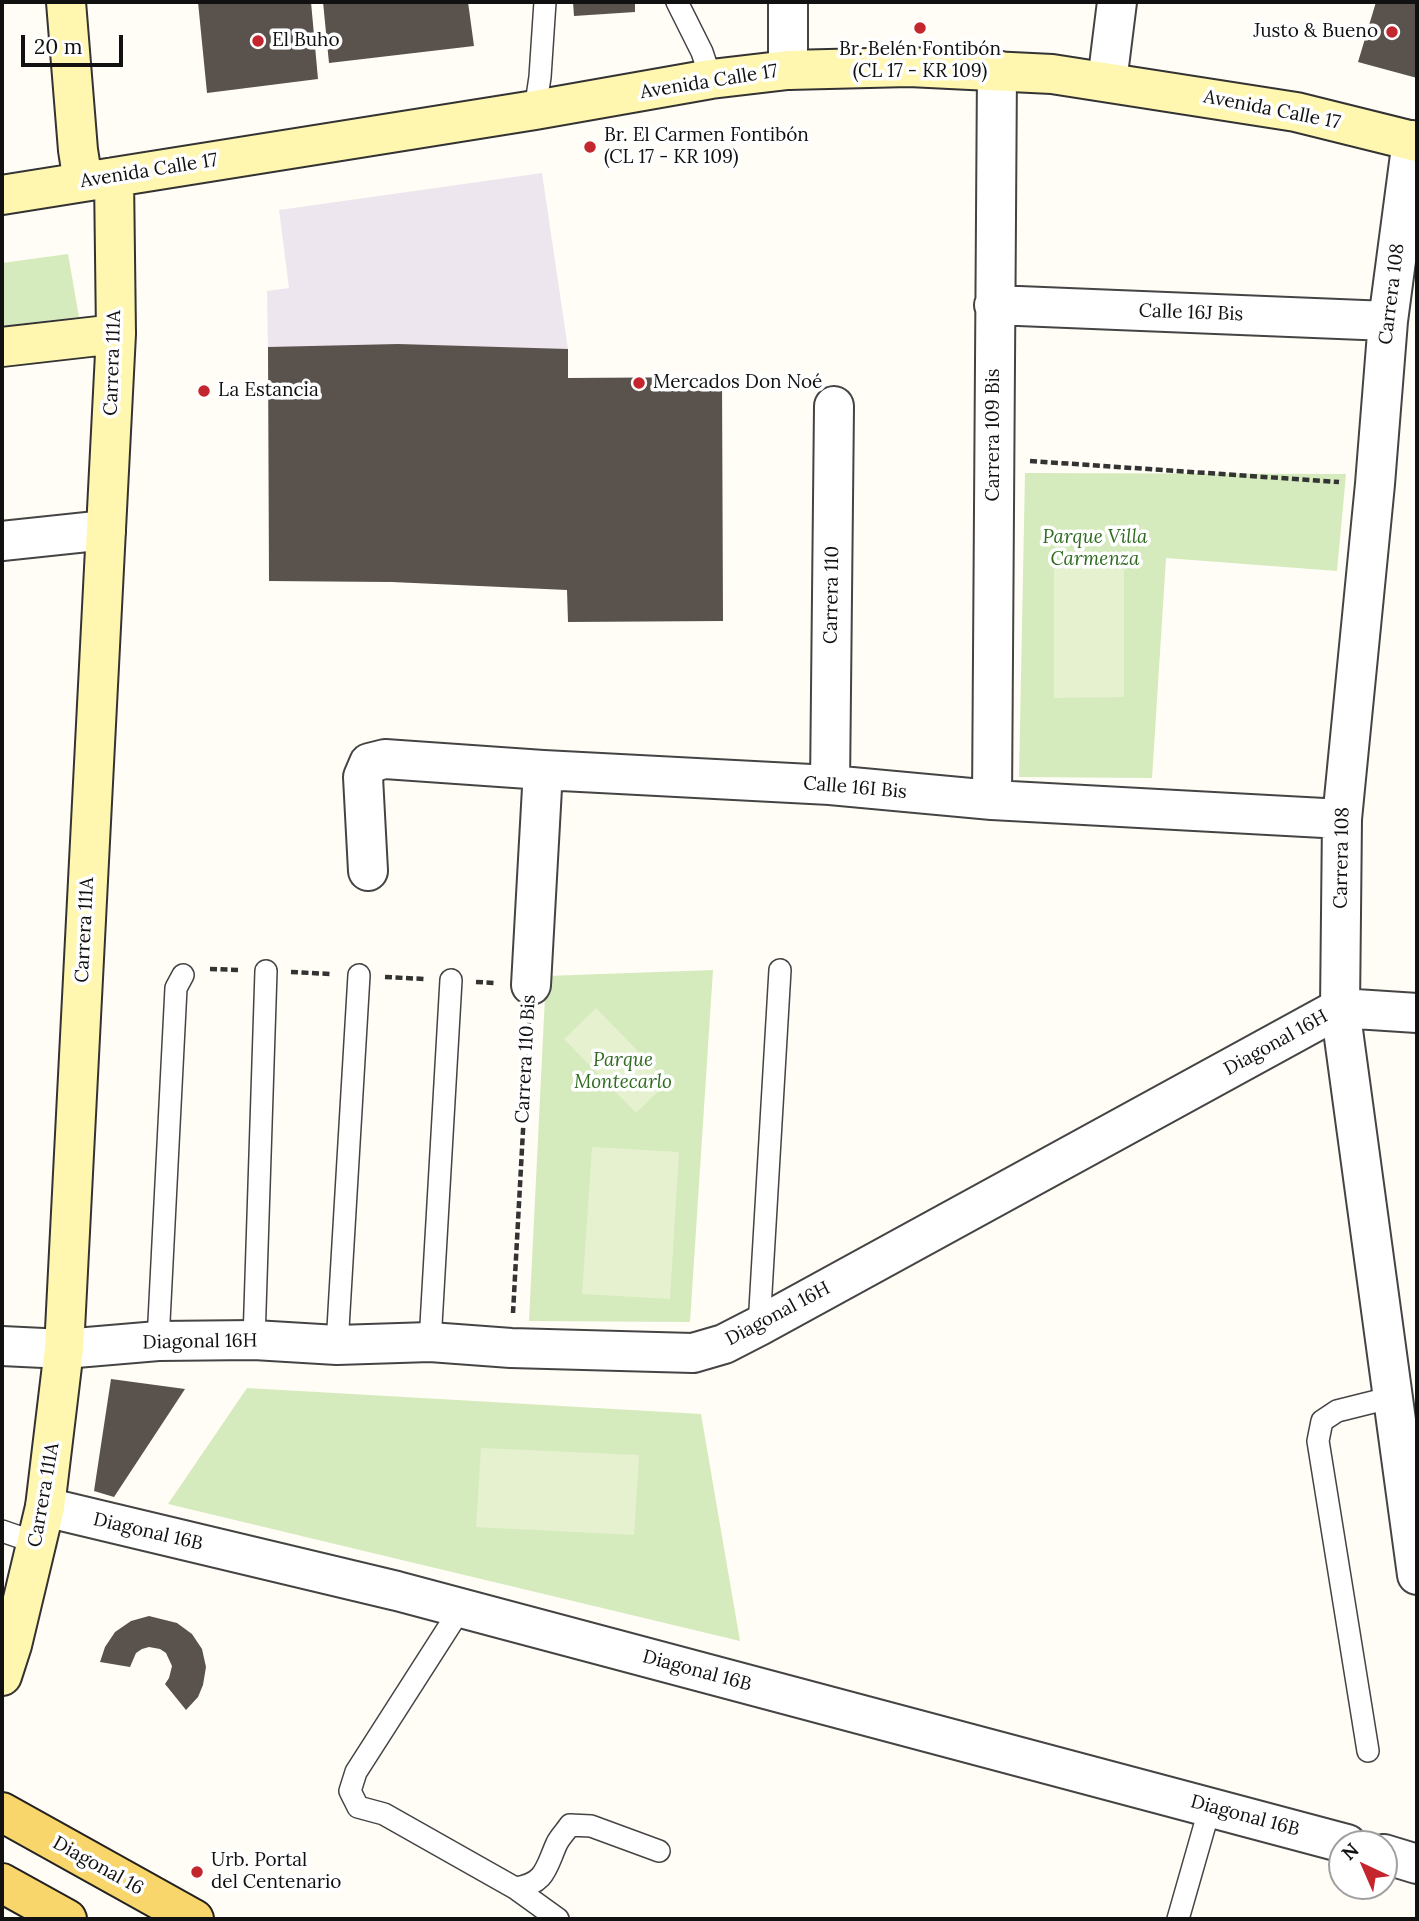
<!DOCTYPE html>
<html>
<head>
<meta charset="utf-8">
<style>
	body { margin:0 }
	#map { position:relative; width:1419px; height:1921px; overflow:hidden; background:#fffdf5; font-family:Lora,serif }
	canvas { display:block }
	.frame { position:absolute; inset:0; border:4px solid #111; pointer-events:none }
	.north { position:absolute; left:1328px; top:1830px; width:70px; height:70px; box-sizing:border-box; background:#fff; border:2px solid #a0a0a0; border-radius:50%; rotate:316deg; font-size:19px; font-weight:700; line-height:28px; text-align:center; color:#111 }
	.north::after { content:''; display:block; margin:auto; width:24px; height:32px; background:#c4262e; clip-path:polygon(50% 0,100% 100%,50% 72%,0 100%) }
	.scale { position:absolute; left:21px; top:35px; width:102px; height:32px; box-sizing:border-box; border:4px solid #111; border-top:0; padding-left:9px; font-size:21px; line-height:24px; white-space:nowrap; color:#111; -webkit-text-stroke:5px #fff; paint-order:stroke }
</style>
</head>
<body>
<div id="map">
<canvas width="1419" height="1921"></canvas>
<div class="frame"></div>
<div class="north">N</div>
<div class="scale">20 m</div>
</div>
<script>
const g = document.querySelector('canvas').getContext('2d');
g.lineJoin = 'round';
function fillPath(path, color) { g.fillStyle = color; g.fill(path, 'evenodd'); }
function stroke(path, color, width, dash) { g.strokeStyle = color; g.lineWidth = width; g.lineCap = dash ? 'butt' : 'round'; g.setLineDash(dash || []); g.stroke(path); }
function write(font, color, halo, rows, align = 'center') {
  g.font = font + ' Lora,serif'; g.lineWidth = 7; g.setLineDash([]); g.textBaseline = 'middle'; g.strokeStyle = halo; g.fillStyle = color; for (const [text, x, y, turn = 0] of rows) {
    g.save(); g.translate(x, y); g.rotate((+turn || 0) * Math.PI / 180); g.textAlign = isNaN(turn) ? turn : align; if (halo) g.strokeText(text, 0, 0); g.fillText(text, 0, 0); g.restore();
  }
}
const industrial = new Path2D(`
	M542,173L568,349L392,582L269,581L270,480L267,291L289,288L279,210Z`);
const green = new Path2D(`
	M68,254L79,317L2,326V263Z
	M1025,473L1346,474L1337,571L1166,558L1152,778L1019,777Z
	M713,970L690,1322L529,1321L546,976Z
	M247,1388L701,1414L740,1641L168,1504Z`);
const pitch = new Path2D(`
	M1124,564V697L1054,698V564Z
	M596,1008L668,1082L636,1113L564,1039Z
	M592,1147L679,1152L670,1299L582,1294Z
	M481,1448L639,1455L634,1535L476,1527Z`);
const building = new Path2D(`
	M198,2H311L318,79L207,93Z
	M323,2H468L474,46L329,63Z
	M573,2H635V12L574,16Z
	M1376,2H1417V78L1358,62Z
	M398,344L568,349V378L722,377L723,621L568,622L567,590L392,582L269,581L268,347Z
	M111,1379L185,1389L114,1497L94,1491Z
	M149,1616L177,1623L192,1634L202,1649L206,1667L203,1685L198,1697L186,1710L165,1684L169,1678L172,1666L166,1653L160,1649L149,1647L142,1649L136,1653L130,1667L100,1662L105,1647L115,1632L131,1621Z`);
const path = new Path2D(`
	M1030,461L1339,482
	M210,969L240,970
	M291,972L331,974
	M385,977L425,979
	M476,982L495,983
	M513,1313L529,1021`);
const lane = new Path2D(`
	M677,2L702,52L711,79
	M535,110L540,77L545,2
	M759,1326L780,970
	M254,1340L266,971
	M158,1341L176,988L183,975
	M430,1342L451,980
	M337,1345L359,975
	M2,1531L37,1543
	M461,1608L356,1772L350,1791L358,1807L384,1814L515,1888C546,1884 546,1867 557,1843C560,1837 566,1831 570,1825L591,1826L659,1851
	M1368,1751L1318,1441L1322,1421L1337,1411L1393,1397
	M515,1888L558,1919
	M1178,1919L1210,1807`);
const street = new Path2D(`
	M788,2V70
	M1107,82L1117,2
	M1412,140L1388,321L1375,484L1342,819L1340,1008L1417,1575
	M994,305L1388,321
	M2,541L106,530
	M830,785L834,406
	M992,800L997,70
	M368,871L363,777L369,763L385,759L543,770L830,785L992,800L1342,819
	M531,985L543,770
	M2,1346L64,1349L158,1341L254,1340L337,1345L430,1342L511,1348L693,1353L724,1344L759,1326L1340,1008L1417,1013
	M45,1507L397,1591L1347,1844
	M1384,1854L1417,1864`);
const secondary = new Path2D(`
	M66,2L78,150L83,182
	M2,195L535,110L711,79L788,70L909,67L1052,74L1296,112L1417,142
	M2,347L116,334
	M2,1676L12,1645L45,1507L64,1349L116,334L114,177`);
const primary = new Path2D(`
	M2,1812L194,1919
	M2,1883L67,1919`);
const markers = [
	[920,28,7,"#c4262e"],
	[1392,32,7,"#c4262e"],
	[258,41,7,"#c4262e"],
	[590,147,7,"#c4262e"],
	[639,383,7,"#c4262e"],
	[204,391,7,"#c4262e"],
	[197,1872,7,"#c4262e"]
];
const poiNames = [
	["Justo & Bueno",1378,32,"right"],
	["El Buho",272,41],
	["Br. Belén Fontibón",920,50,"center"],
	["(CL 17 - KR 109)",920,72,"center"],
	["Br. El Carmen Fontibón",604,136],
	["(CL 17 - KR 109)",604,158],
	["Mercados Don Noé",653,383],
	["La Estancia",218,391],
	["Urb. Portal",211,1861],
	["del Centenario",211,1883]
];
const streetNames = [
	["Avenida Calle 17",709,82,-9],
	["Avenida Calle 17",1272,110,11],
	["Avenida Calle 17",149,171,-9],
	["Carrera 108",1392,294,-83],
	["Calle 16J Bis",1191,313,2],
	["Carrera 111A",113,363,-88],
	["Carrera 109 Bis",994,435,-90],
	["Carrera 110",832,595,-89],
	["Calle 16I Bis",855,788,5],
	["Carrera 108",1342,858,-89],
	["Carrera 111A",85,930,-87],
	["Diagonal 16H",1276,1043,-29],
	["Carrera 110 Bis",526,1059,-87],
	["Diagonal 16H",778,1314,-28],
	["Diagonal 16H",200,1342,-1],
	["Carrera 111A",44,1495,-80],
	["Diagonal 16B",148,1532,13],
	["Diagonal 16B",697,1671,15],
	["Diagonal 16B",1245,1816,15],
	["Diagonal 16",98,1866,29]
];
const parkNames = [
	["Parque Villa",1095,538],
	["Carmenza",1095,560],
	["Parque",623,1061],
	["Montecarlo",623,1083]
];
fillPath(industrial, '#eee6ef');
fillPath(green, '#d5ebbd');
fillPath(pitch, '#e6f2cf');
fillPath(building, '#5a524d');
stroke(lane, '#444', 24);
stroke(street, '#444', 42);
stroke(secondary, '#333', 42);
stroke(primary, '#222', 42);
stroke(path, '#333', 4.5, [7, 3.5]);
stroke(lane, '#fff', 21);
stroke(street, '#fff', 38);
stroke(secondary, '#fff6b0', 38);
stroke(primary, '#f9d66b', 38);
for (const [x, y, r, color] of markers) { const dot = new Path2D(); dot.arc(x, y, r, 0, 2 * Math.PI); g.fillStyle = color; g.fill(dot); stroke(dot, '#fff', 2.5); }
write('19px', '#111', '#fff', poiNames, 'left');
write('19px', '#111', '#fff', streetNames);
write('italic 19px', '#2f6b1f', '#fff', parkNames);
</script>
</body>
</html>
